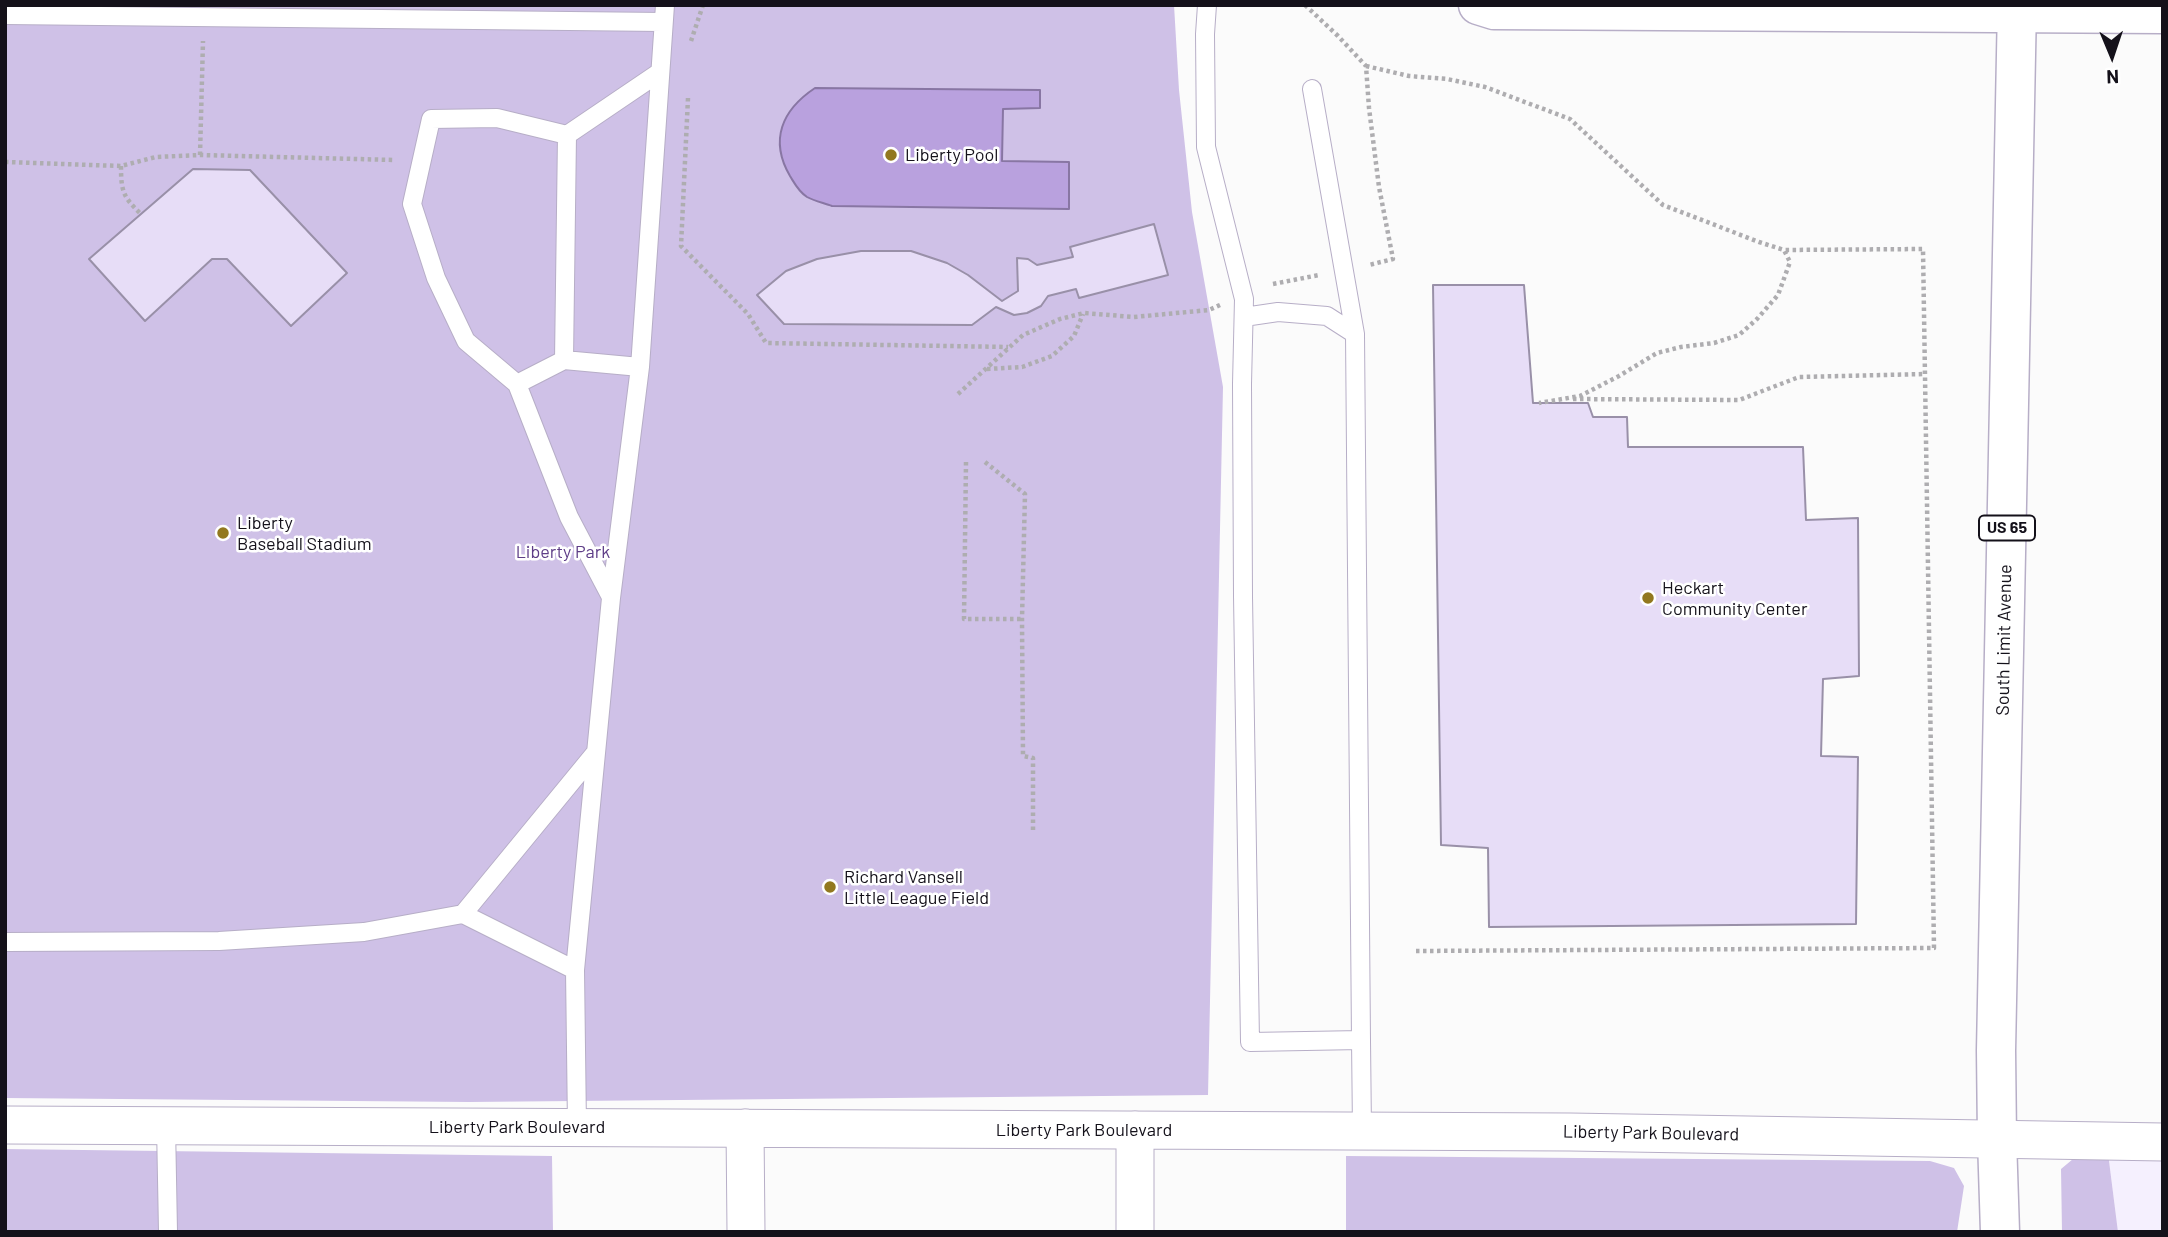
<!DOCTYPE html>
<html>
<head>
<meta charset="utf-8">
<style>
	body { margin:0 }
	#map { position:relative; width:2168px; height:1237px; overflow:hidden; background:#fbfbfb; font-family:Barlow,sans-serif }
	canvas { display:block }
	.frame { position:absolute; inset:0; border:7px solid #14111a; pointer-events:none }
	.north { position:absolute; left:2077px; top:21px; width:70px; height:70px; -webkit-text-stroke:5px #fff; paint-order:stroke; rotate:178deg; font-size:19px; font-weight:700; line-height:28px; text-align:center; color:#14111a }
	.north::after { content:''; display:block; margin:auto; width:24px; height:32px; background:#14111a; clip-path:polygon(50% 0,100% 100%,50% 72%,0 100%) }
</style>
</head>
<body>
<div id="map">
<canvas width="2168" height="1237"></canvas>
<div class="frame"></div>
<div class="north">N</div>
</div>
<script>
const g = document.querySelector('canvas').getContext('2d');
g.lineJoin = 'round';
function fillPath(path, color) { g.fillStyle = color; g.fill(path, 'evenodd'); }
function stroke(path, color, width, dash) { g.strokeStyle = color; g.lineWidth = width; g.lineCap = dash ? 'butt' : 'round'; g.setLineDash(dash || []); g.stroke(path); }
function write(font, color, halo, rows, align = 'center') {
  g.font = font + ' Barlow,sans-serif'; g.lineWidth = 5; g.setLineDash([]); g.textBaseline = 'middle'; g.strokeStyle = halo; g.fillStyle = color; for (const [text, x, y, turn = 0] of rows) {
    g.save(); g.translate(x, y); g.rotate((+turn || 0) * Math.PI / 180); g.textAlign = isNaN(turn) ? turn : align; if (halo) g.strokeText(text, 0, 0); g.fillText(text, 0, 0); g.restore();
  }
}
const built = new Path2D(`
	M2108,1153L2163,1154V1232H2118Z`);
const green = new Path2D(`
	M5,5H1174L1179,90L1192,212L1223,387L1208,1095L469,1102L5,1098Z
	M5,1149L552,1156L553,1232H5Z
	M2108,1153L2118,1232H2062L2061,1169L2079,1154Z
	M1346,1156L1930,1161L1954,1168L1964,1186L1957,1232H1346Z`);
const water = new Path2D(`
	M815,88L1040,90V108L1003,109L1002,161L1069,162V209L832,206C824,203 814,201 807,197C798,191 795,184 790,176C769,140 782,110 815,88Z`);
const building = new Path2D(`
	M193,169L250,170L347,273L291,326L227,259H212L145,321L89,259Z
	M1154,224L1168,275L1079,298L1076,289L1048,296L1041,306L1027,313L1014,315L996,307L972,325L784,324L757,295L786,271L817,259L861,251H911L947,263L968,275L1002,301L1018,291L1017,258L1028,259L1037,265L1073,257L1070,247Z
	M1433,285H1524L1533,403H1588L1593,417H1627L1628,447H1803L1806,520L1858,518L1859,676L1823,679L1821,756L1858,757L1856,924L1489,927L1488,848L1441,845Z`);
const path = new Path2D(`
	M1305,5L1338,36L1366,66L1369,108L1379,187L1393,259L1369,265
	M691,41L703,5
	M1366,66L1409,76L1447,79L1485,87L1570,119L1663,205L1759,242L1784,250L1790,262L1778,295L1757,319L1739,335L1714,343L1681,347L1657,353L1619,376L1580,396L1539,403
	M688,98L681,246L748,314L766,343L1008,347
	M200,155L203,41
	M5,162L121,166L156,157L200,155L395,160
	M121,166C121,191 123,197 141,214
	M1273,284L1319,275
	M987,369L1022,367L1052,356L1074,336L1083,314
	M958,394L1023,335L1060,319L1084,313L1134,317L1209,310L1220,305
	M1573,399L1739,400L1799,377L1925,374
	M966,462L964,619H1022
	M985,462L1025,494L1022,619L1023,756L1033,758V831
	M1416,951L1934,948L1923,249L1784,250`);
const service = new Path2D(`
	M1207,5L1205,34L1206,147L1244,299L1242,384L1243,596L1250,1042L1361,1040L1362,1131
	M5,15L663,22
	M1312,89L1355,334L1361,1040
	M1244,317L1278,312L1327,316L1355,334
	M564,360L567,135
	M517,384L564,360L640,367
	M611,597L569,517L517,384L466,341L436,278L412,204L431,119L497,118L567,135L660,72
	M463,914L596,752
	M5,942L219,941L364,932L463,914L575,970
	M166,1125L168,1232
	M577,1127L575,970L611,598L640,367L665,5`);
const minor = new Path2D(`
	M5,1125L1570,1132L2163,1142
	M745,1128L746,1232
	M1135,1232V1130`);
const tertiary = new Path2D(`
	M1478,5L1494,10L2163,14`);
const trunk = new Path2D(`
	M2000,1232L1997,1139L1996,1050L2017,5`);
const markers = [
	[891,155,7,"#92781f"],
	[223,533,7,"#92781f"],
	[1648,598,7,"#92781f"],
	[830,887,7,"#92781f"]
];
const shields = [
	[2007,528,56]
];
const shieldNames = [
	["US 65",2007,528]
];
const poiNames = [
	["Liberty Pool",905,155],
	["Liberty",237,523],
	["Baseball Stadium",237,544],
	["Heckart",1662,588],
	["Community Center",1662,609],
	["Richard Vansell",844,877],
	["Little League Field",844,898]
];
const parkNames = [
	["Liberty Park",563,552]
];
const streetNames = [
	["South Limit Avenue",2004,640,-89],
	["Liberty Park Boulevard",517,1127],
	["Liberty Park Boulevard",1084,1130],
	["Liberty Park Boulevard",1651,1133,1]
];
fillPath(built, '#f5f0fe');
fillPath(green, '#cfc1e7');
fillPath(water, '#b9a1de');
stroke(water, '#8876a3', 2);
fillPath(building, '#e7ddf7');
stroke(building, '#9990a8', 2);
stroke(service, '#b7aec7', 20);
stroke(minor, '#b7aec7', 39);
stroke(tertiary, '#b7aec7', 41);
stroke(trunk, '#b7aec7', 41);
stroke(path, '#aeadb0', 4.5, [3.5, 3.5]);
stroke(service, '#fff', 18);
stroke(minor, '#fff', 37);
stroke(tertiary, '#fff', 38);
stroke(trunk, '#fff', 38);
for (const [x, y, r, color] of markers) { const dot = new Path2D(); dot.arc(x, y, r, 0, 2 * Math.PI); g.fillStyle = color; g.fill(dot); stroke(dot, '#fff', 2.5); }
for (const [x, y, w] of shields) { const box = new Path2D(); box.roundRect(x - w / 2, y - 12.5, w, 25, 5); g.fillStyle = '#fff'; g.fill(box); stroke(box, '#14111a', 2); }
write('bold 16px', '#14111a', null, shieldNames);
write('18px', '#14111a', '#fff', poiNames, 'left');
write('18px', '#5e3d87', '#fff', parkNames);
write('18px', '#14111a', '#fff', streetNames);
</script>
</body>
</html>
